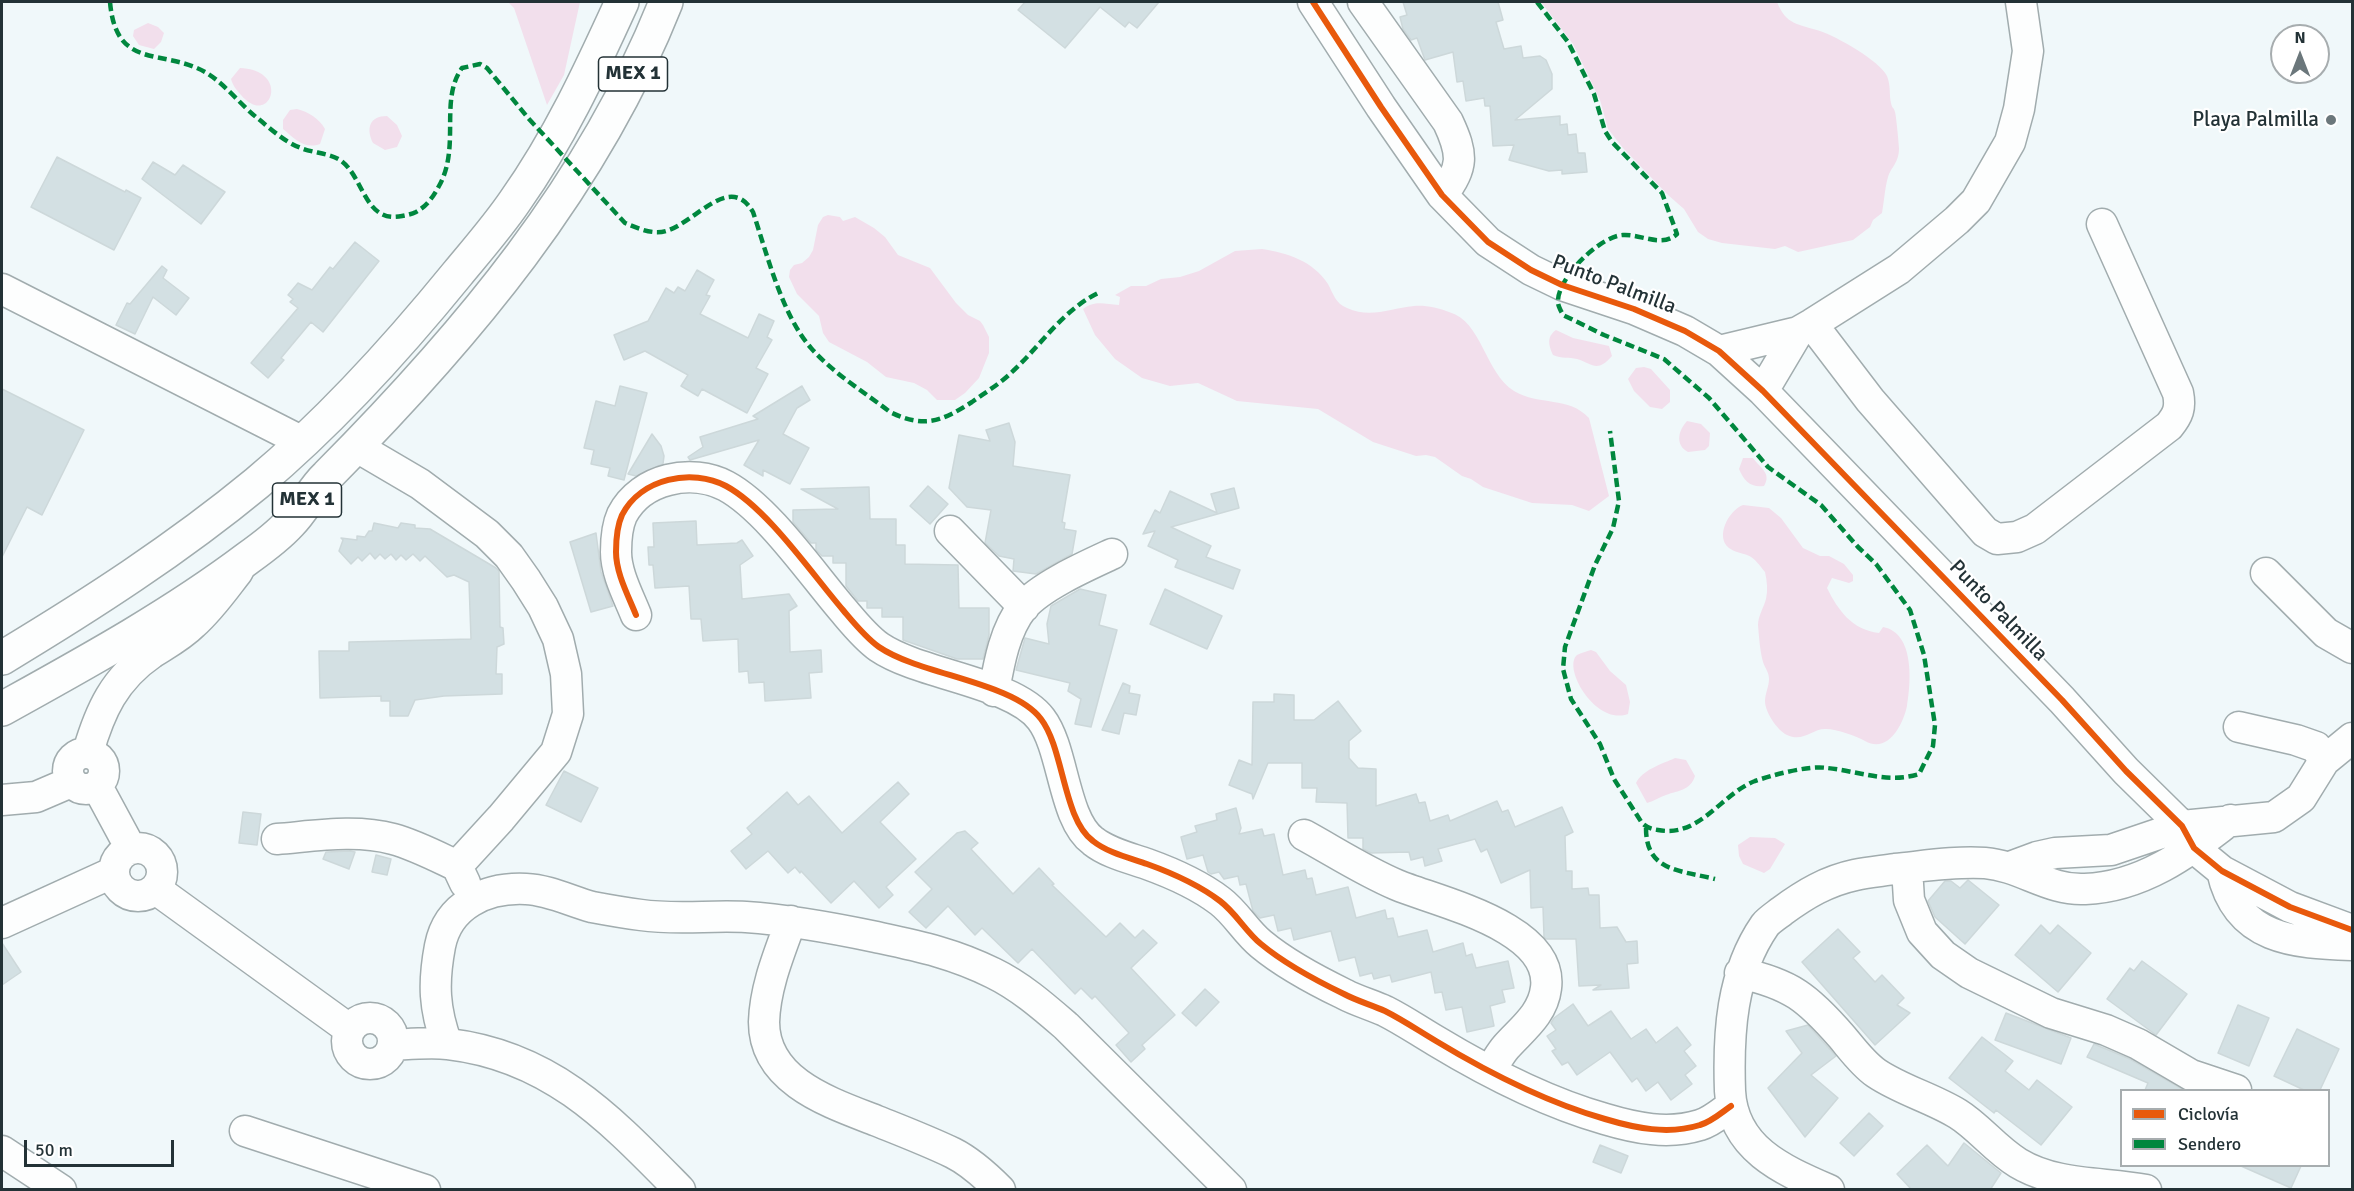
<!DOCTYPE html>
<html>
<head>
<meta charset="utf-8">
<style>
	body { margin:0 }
	#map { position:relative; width:2354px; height:1191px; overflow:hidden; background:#f0f8fa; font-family:Signika,sans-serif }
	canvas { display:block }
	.frame { position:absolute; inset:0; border:3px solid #233236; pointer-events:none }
	.legend { position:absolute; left:2120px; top:1089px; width:210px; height:78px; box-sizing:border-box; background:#fff; border:2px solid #a7adaf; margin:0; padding:8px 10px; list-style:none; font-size:18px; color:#233236 }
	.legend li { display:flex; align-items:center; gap:12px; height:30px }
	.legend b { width:30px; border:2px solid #a7adaf }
	.north { position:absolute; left:2270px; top:24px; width:60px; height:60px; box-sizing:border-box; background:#fff; border:2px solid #a7adaf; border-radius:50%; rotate:0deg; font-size:16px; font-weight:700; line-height:24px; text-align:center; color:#233236 }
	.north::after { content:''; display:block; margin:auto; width:21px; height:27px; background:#6b777b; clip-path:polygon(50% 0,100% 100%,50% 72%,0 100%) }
	.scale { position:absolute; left:24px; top:1140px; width:150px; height:27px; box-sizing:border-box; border:3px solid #233236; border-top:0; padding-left:8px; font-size:18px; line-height:21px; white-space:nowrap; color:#233236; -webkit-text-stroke:4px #fff; paint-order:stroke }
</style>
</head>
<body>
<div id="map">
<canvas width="2354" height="1191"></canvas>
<div class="frame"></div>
<ul class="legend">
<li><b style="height:8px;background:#e8590c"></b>Ciclovía</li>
<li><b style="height:8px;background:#00873e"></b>Sendero</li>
</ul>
<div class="north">N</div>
<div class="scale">50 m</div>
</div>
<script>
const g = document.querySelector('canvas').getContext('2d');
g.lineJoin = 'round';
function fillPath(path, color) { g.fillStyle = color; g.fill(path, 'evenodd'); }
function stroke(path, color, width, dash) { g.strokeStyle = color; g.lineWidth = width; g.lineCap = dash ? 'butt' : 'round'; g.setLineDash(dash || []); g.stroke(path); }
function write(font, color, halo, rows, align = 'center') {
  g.font = font + ' Signika,sans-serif'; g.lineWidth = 4.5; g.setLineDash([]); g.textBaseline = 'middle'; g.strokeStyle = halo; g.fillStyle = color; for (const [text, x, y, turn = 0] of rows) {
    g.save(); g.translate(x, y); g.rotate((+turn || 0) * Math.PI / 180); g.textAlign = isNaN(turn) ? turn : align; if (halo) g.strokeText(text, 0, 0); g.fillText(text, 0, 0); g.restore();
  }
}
const green = new Path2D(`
	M508,2H580L564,75L547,105L514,8Z
	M1541,2H1777C1786,25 1798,24 1820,31C1836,36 1880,61 1887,76C1891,86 1889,94 1891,103C1893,111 1893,105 1895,112C1896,114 1899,145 1899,148C1899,163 1891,167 1888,177C1885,187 1884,202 1882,213L1873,220L1870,227L1853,240L1798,252L1785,246L1775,249L1722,243L1708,239L1698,232L1684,209L1668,195L1623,148L1608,129L1600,100L1573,44Z
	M148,23L158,27L164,33L161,42L154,49L139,45L133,36L134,30Z
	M240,68C292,70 270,129 241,95C236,89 233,86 231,79Z
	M297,109C308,112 319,118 325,129L320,144C304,150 294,138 283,129V120L290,110Z
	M387,116L397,125L402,136L397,147L385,150L373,143C366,129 369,116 387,116Z
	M828,215L840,217L843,221L855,217L874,228L885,237L898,255L930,268L956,303L968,315L980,321L983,325L989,337V353L979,378L965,393L955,400H937L927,390L914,383L886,377L867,362L829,342L823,333L819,316L797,294L789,277L790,270L794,265L802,263L809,257L813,250L818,225L823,217Z
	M1262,249C1288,253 1313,261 1328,284C1334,295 1335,303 1347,308C1371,319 1390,308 1414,306C1425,305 1439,308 1449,312C1482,321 1485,373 1514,391C1539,406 1569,396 1589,418L1609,496L1589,511L1572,505L1532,503L1483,487L1471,479L1462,476L1435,457L1426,455L1416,456L1373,442L1318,409L1237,401L1198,383L1170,386L1142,378L1115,359L1095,335L1083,309C1094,300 1105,304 1119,305L1120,297L1115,295L1131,286H1146L1161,279L1180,277L1199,271L1235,251Z
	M1556,330L1573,338L1609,346L1612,356C1597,373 1593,364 1577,359C1569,357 1562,359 1553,355C1549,346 1546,337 1556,330Z
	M1644,367L1651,369L1670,390V402L1662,409L1650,407L1634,391L1628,379L1636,368Z
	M1687,421L1701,424L1710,433L1709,446L1705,450L1688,452C1675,445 1678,431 1687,421Z
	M1743,458H1753C1760,468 1772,473 1764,486C1751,488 1744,481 1739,469Z
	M1743,505L1769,508L1781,518L1803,548L1820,556H1829L1844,564L1853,575V581L1849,583L1832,578L1827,588C1838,610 1852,630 1879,633L1883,627C1915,633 1911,683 1907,706C1903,725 1888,754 1865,741C1856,736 1837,729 1826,729C1813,728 1803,743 1787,735C1777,730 1765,712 1765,701C1765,694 1769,686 1769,679C1769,672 1765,668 1763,662C1760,651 1759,637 1758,625C1758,616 1764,607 1766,599C1768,590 1767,581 1765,572C1760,566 1755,558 1747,555C1742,553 1734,552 1729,548C1715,537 1728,511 1743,505Z
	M1591,650L1596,652L1610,671L1626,685L1630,702L1628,714C1596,726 1562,668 1577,655C1581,653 1587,651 1591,650Z
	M1675,758L1686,760L1695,776C1690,791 1679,790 1666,795C1660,797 1654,801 1647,803L1636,783C1642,770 1662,764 1675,758Z
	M1750,837L1775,838L1785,844L1770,869L1764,873L1743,864L1739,856L1738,845Z`);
const building = new Path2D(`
	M1025,2H1159L1137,28L1129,22L1125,27L1100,7L1065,48L1018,10Z
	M1403,2H1498L1503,20L1496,22L1504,49L1521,46L1523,58L1540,56L1546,60L1552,74V89L1515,120L1560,116V125L1567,124L1568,135L1576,134L1578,153H1585L1587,172L1562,174V170L1549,171L1509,160L1514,145L1493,146L1490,106H1485L1484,98L1466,101L1463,81L1457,82L1453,52L1425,60L1417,38L1411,40L1403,29L1400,17L1407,15Z
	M57,157L125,192L126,190L141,198L114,250L31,207Z
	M153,162L175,175L183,165L225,192L201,224L142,179Z
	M355,242L379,261L323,332L311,322L281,358L284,360L268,378L251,363L298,308L290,302L293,299L288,295L298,283L312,290L330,267L333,269Z
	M162,266L167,270L163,278L189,298L176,315L153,297L135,334L116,325L127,303L130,304Z
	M697,270L714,280L706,295L710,296L700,314L748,338L759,314L774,321L767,337L772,340L756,368L768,374L747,413L702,389L698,396L681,386L688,375L645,351L624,360L614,335L648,321L666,288L674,293L678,287L685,291Z
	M620,386L647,393L624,480L608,476L610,468L591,464L594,450L584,448L596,401L615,406Z
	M802,386L810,400L797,408L783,434L809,448L790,484L763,470V476L744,465L759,440L690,460L688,457L703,447L700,437L758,419L753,416Z
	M2,389L84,430L42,515L27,507L2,557Z
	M1009,423L1015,442L1013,466L1070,475L1062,522L1065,523L1064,529L1076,531L1072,554L1036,574L1013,571L1014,559L999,556L985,543L991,510L967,507L949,488L959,435L990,441L986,430Z
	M652,434L661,446L664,456L663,464L636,476L628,474Z
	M928,486L948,504L930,524L910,506Z
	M869,487L870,519H896V545H905V564L958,565L959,608H989V635L983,659H957L903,640V617H882V608H867V601H858L846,586V563H833V556H822L816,550V543H811L793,522V510L838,509L801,489Z
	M1234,488L1239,508L1171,527L1211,546L1206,557L1240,570L1233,589L1175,567L1178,560L1148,546L1155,531L1143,534L1155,510L1160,513L1170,491L1217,513L1211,494Z
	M696,521L697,545L737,543L742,540L753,556L740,565L742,599L789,594L797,606L789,611L790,652L821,650L822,672L809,673L811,698L765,701L764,682L749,683L748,671L739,672L738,639L703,641L701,619H691L689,586L655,588L653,565H649L648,547H654L653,523Z
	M374,523L398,528L401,523L415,525V528L430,529L496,568L499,571L500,627L503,628L504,644L497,647L496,674H502V694L444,696L415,700L408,716H390V701H381V696L320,698L319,651H349V642L471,639L469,582L454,575L447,577L425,556L420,561L413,554L406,560L401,555L396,560L391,554L385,559L380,554L375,559L370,553L362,561L358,557L351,564L339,551L343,540L341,538L357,540V536L365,537L369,531H372Z
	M596,533L601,572L613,606L591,612L570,542Z
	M1080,589L1106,595L1099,625L1117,630L1091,727L1075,724L1081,699L1068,691L1070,683L1016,670L1025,638L1049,644L1047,624L1051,606Z
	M1165,589L1222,616L1207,649L1150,624Z
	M1123,683L1130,686L1129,693L1140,695L1136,715L1124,713L1119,734L1102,730Z
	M1274,694L1294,695V720H1314L1338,701L1361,731L1349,741V758L1358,768L1376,769V806L1416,794L1419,803L1425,802L1430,821L1448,815L1450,821L1497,801L1502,812L1508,810L1515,827L1562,807L1573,832L1565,836L1566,871H1572V889L1588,888L1589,895H1599L1600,928L1617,927L1626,942L1637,941L1638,963L1627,964L1629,988L1593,990L1601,985L1579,986L1576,939H1546L1544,937L1543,907L1531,908L1530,870L1501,883L1487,849L1481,852L1475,839L1438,849L1442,861L1425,866L1423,857L1411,860L1409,852L1371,853L1363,849V838H1348L1347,803L1316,802L1317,788H1302V763H1268L1253,799L1252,794L1229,785L1239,760L1252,765L1253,702H1274Z
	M564,771L598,788L581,822L546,805Z
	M898,782L909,794L880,822L916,859L886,887L893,895L879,908L854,881L831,903L801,871L800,873L795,867L788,873L768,851L746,869L731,851L752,834L747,828L787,792L798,805L809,796L842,833Z
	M1236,808L1241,828L1239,834L1262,829L1264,836L1274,834L1283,875L1305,870L1307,879L1312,878L1316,895L1348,887L1356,918L1385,910L1387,919L1393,918L1398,937L1427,930L1433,952L1463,943L1466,956L1472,954L1476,968L1508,961L1514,988L1502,990L1505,1002L1490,1006L1494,1026L1467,1032L1462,1007L1446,1010L1442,992L1435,993L1431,972L1392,982L1390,975L1374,979L1372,973L1360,976L1355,957L1339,961L1331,931L1294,940L1291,928L1278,931L1274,915L1260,918L1253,911L1246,884L1240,885L1238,876L1224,879L1219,872L1211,874L1208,872L1203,855L1187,859L1181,837L1197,832L1195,826L1217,820L1216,814Z
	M243,812L261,814L257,845L239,843Z
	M965,831L978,843L971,849L1013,894L1039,868L1054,884L1052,885L1106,937L1120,923L1135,938L1143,930L1157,943L1131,968L1175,1015L1142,1045L1145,1049L1131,1062L1116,1045L1129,1033L1095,996L1092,999L1081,988L1075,994L1032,949L1018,963L982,928L975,935L948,906L926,928L909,912L932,889L915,872L957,833Z
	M350,851L355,852L349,869L323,859L326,852Z
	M376,855L391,859L387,875L372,872Z
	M1968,880L1999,905L1965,944L1935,917L1928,901L1945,881H1951L1960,888Z
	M2041,925L2050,934L2058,925L2091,953L2058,992L2015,955Z
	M1838,929L1860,952L1853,958L1875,982L1882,975L1904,998L1897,1005L1910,1013L1875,1045L1802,962Z
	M2,943L21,972L2,985Z
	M2142,961L2187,994L2156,1035L2107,999L2130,968L2134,971Z
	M1205,989L1219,1002L1196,1026L1182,1013Z
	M1573,1004L1588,1026L1611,1011L1631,1039L1646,1029L1656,1043L1677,1027L1691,1045L1684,1051L1696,1066L1685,1075L1692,1084L1671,1100L1658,1082L1646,1091L1637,1078L1632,1082L1610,1052L1577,1075L1568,1062L1562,1065L1552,1051L1556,1049L1547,1036L1556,1030L1551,1023L1554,1018Z
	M2238,1005L2269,1018L2249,1066L2218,1053Z
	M2006,1013L2071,1038L2061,1064L1995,1040Z
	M1808,1025L1836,1056L1811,1075L1838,1098L1805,1137L1768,1088L1802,1053L1786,1031Z
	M2297,1029L2339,1049L2320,1090H2304L2274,1076Z
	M1982,1037L2013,1061L2005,1071L2029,1090L2037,1080L2072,1107L2041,1145L1996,1110L1994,1113L1949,1078Z
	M2094,1044L2130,1059L2184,1090H2145L2148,1083L2087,1057Z
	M1869,1113L1883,1126L1854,1156L1840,1143Z
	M1964,1143L2001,1173L1990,1190H1912L1897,1174L1927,1145L1948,1166Z
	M1600,1145L1628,1156L1621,1173L1593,1162Z
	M2241,1166H2301L2291,1188Z`);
const minor = new Path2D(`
	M1313,2L1381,107L1442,195L1488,242L1531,270L1562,285L1634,309L1685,331L1719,351L1763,391L2062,700L2126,771L2182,826L2194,848L2222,871L2290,907L2352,930
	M1363,2L1448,122C1463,154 1464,168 1442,195
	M2,289L303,442
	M1812,324L1870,400L1985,532L1997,539L2017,537L2035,529L2169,426C2178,415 2181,408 2178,393L2102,224
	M1719,351L1798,332L1812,324L1899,269L1957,220L1976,201L2010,142L2019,109L2028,51L2021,2
	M1763,391L1798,332
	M357,447L420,484L487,534L509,556L526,580L543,607L558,639L566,674L568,714L556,752L501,818L457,866
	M950,531L1024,607
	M2266,573L2326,633L2352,648
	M636,615C628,595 616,573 616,552C616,540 617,526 622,515C641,478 692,468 726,486C767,508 812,574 843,610C854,623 865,637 879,647C920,675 1013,682 1041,719C1064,749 1063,819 1093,841C1108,853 1130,858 1147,864C1172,873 1199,885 1220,901C1236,913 1246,932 1261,944C1285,964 1315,980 1344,994C1357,1001 1372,1005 1385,1011C1403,1020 1419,1031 1436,1041C1489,1073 1545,1102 1605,1119C1635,1128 1668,1135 1700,1125C1711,1122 1721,1113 1731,1106
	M994,691C999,663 1005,629 1023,607C1041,586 1086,566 1112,554
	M2239,727L2296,740L2316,747L2324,761
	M88,752C100,711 114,679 152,653C166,644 181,636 193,624C211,608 224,589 238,571
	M68 771a18 18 0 1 1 36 0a18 18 0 1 1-36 0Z
	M97,786L131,849
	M2,800L36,797L71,782
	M1304,835C1335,852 1364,871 1397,885C1438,902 1554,927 1546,988C1543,1014 1522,1029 1506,1047C1500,1054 1496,1062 1490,1070
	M277,839C315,836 356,829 393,839C415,845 436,856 457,866L465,883
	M114 872a24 24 0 1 1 48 0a24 24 0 1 1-48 0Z
	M2010,867L2037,857L2055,853L2111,850L2182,826L2274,817L2301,798L2324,761L2352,738
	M1907,868L1909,900L1922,932L1943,955L1969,973L2051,1013L2106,1030L2138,1044L2191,1075L2236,1090
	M2222,871C2237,940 2294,943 2352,945
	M157,890L349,1029
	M791,921C779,954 765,987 764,1022C764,1082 831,1103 877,1121C902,1131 928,1141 953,1153C971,1162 986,1176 1000,1190
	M2,923L114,872
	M1740,973C1791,984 1808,998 1842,1037C1852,1049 1863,1064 1876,1073C1901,1090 1932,1098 1958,1114C1979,1127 1995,1149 2018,1163C2056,1186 2103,1182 2146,1190
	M347 1041a23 23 0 1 1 46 0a23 23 0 1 1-46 0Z
	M447,1044C434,1009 433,983 440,946C448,905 486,887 526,889C549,890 570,901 592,907C608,910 625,913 641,915C676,920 711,915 746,917C790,920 833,928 876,937C918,946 953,953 993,973C1020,986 1044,1007 1066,1026L1231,1190
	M393,1045C411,1044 430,1042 448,1044C552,1056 611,1120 680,1190
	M245,1131L425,1190
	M2,1151L61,1190
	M1829,1190C1783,1170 1733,1149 1730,1091C1728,1034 1731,974 1765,925C1769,920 1777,915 1782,911C1805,894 1827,881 1855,875C1868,872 1882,871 1895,869C1925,866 1955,861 1985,863C2021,866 2049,891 2085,889C2141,887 2187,854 2230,820`);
const highway = new Path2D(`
	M2,658C90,605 177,549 257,483C331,421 397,348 458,273C477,250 498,226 515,201C559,139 591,70 622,2
	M2,709C85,663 171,616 248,558C262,548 278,536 290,523C304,509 312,490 327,476C465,337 593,186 666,2`);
const quiet = new Path2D(`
	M110,2C116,71 162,48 205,72C223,82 240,104 256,117C270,128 284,142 301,148C313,153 329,153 340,160C364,176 364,224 402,216C407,215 412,214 416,212C427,206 433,197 439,186C461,147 439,100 462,68L480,64L487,68L529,119L625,223C637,228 652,235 666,231C695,223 730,172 753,212C767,254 782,315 811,348C833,373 864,392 890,412C925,429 942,421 972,402C986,392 1001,383 1013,371C1042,344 1062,311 1098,293
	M1537,2L1568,42L1594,94L1605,131L1612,142L1662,193L1677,234C1662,248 1641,234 1623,235C1600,236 1557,278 1558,302C1558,306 1561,311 1563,315L1604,335L1664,359L1709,398L1768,467L1821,505L1858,547L1876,564L1910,610L1924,655L1935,725L1933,746L1919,774C1888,784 1858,771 1827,768C1809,765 1773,775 1755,781C1721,794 1700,838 1658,830C1652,829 1647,828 1642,823L1614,779L1600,744L1571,699L1563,669L1565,647L1595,565L1613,528L1619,501L1610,431
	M1646,828C1646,872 1680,870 1715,879`);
const cycleway = new Path2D(`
	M1313,2L1381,107L1442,195L1488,242L1531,270L1562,285L1634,309L1685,331L1719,351L1763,391L2062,700L2126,771L2182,826L2194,848L2222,871L2290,907L2352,930
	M636,615C628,595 616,573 616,552C616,540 617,526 622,515C641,478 692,468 726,486C767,508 812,574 843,610C854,623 865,637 879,647C920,675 1013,682 1041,719C1064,749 1063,819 1093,841C1108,853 1130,858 1147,864C1172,873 1199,885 1220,901C1236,913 1246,932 1261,944C1285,964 1315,980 1344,994C1357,1001 1372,1005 1385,1011C1403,1020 1419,1031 1436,1041C1489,1073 1545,1102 1605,1119C1635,1128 1668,1135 1700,1125C1711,1122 1721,1113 1731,1106`);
const markers = [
	[2331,120,6,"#6b777b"]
];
const shields = [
	[633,74,69],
	[307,500,69]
];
const shieldNames = [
	["MEX 1",633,74],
	["MEX 1",307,500]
];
const poiNames = [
	["Playa Palmilla",2319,120]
];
const streetNames = [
	["Punto Palmilla",1614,285,21],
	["Punto Palmilla",1998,611,46]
];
fillPath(green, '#f2dfec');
fillPath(building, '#d3e0e3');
stroke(building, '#cdd8da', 1.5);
stroke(minor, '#a1acae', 33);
stroke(highway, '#a1acae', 36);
stroke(minor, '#fdfefe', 30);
stroke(highway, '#fdfefe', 33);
stroke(quiet, '#00873e', 4.5, [9, 4.5]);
stroke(cycleway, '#e8590c', 6);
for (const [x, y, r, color] of markers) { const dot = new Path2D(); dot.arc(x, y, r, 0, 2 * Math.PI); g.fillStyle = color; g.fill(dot); stroke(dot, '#fff', 2); }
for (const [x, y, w] of shields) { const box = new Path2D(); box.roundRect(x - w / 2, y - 17, w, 34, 4.5); g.fillStyle = '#fff'; g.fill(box); stroke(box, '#233236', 1.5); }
write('bold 20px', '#233236', null, shieldNames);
write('21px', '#233236', '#fff', poiNames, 'right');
write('21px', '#233236', '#fff', streetNames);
</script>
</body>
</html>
